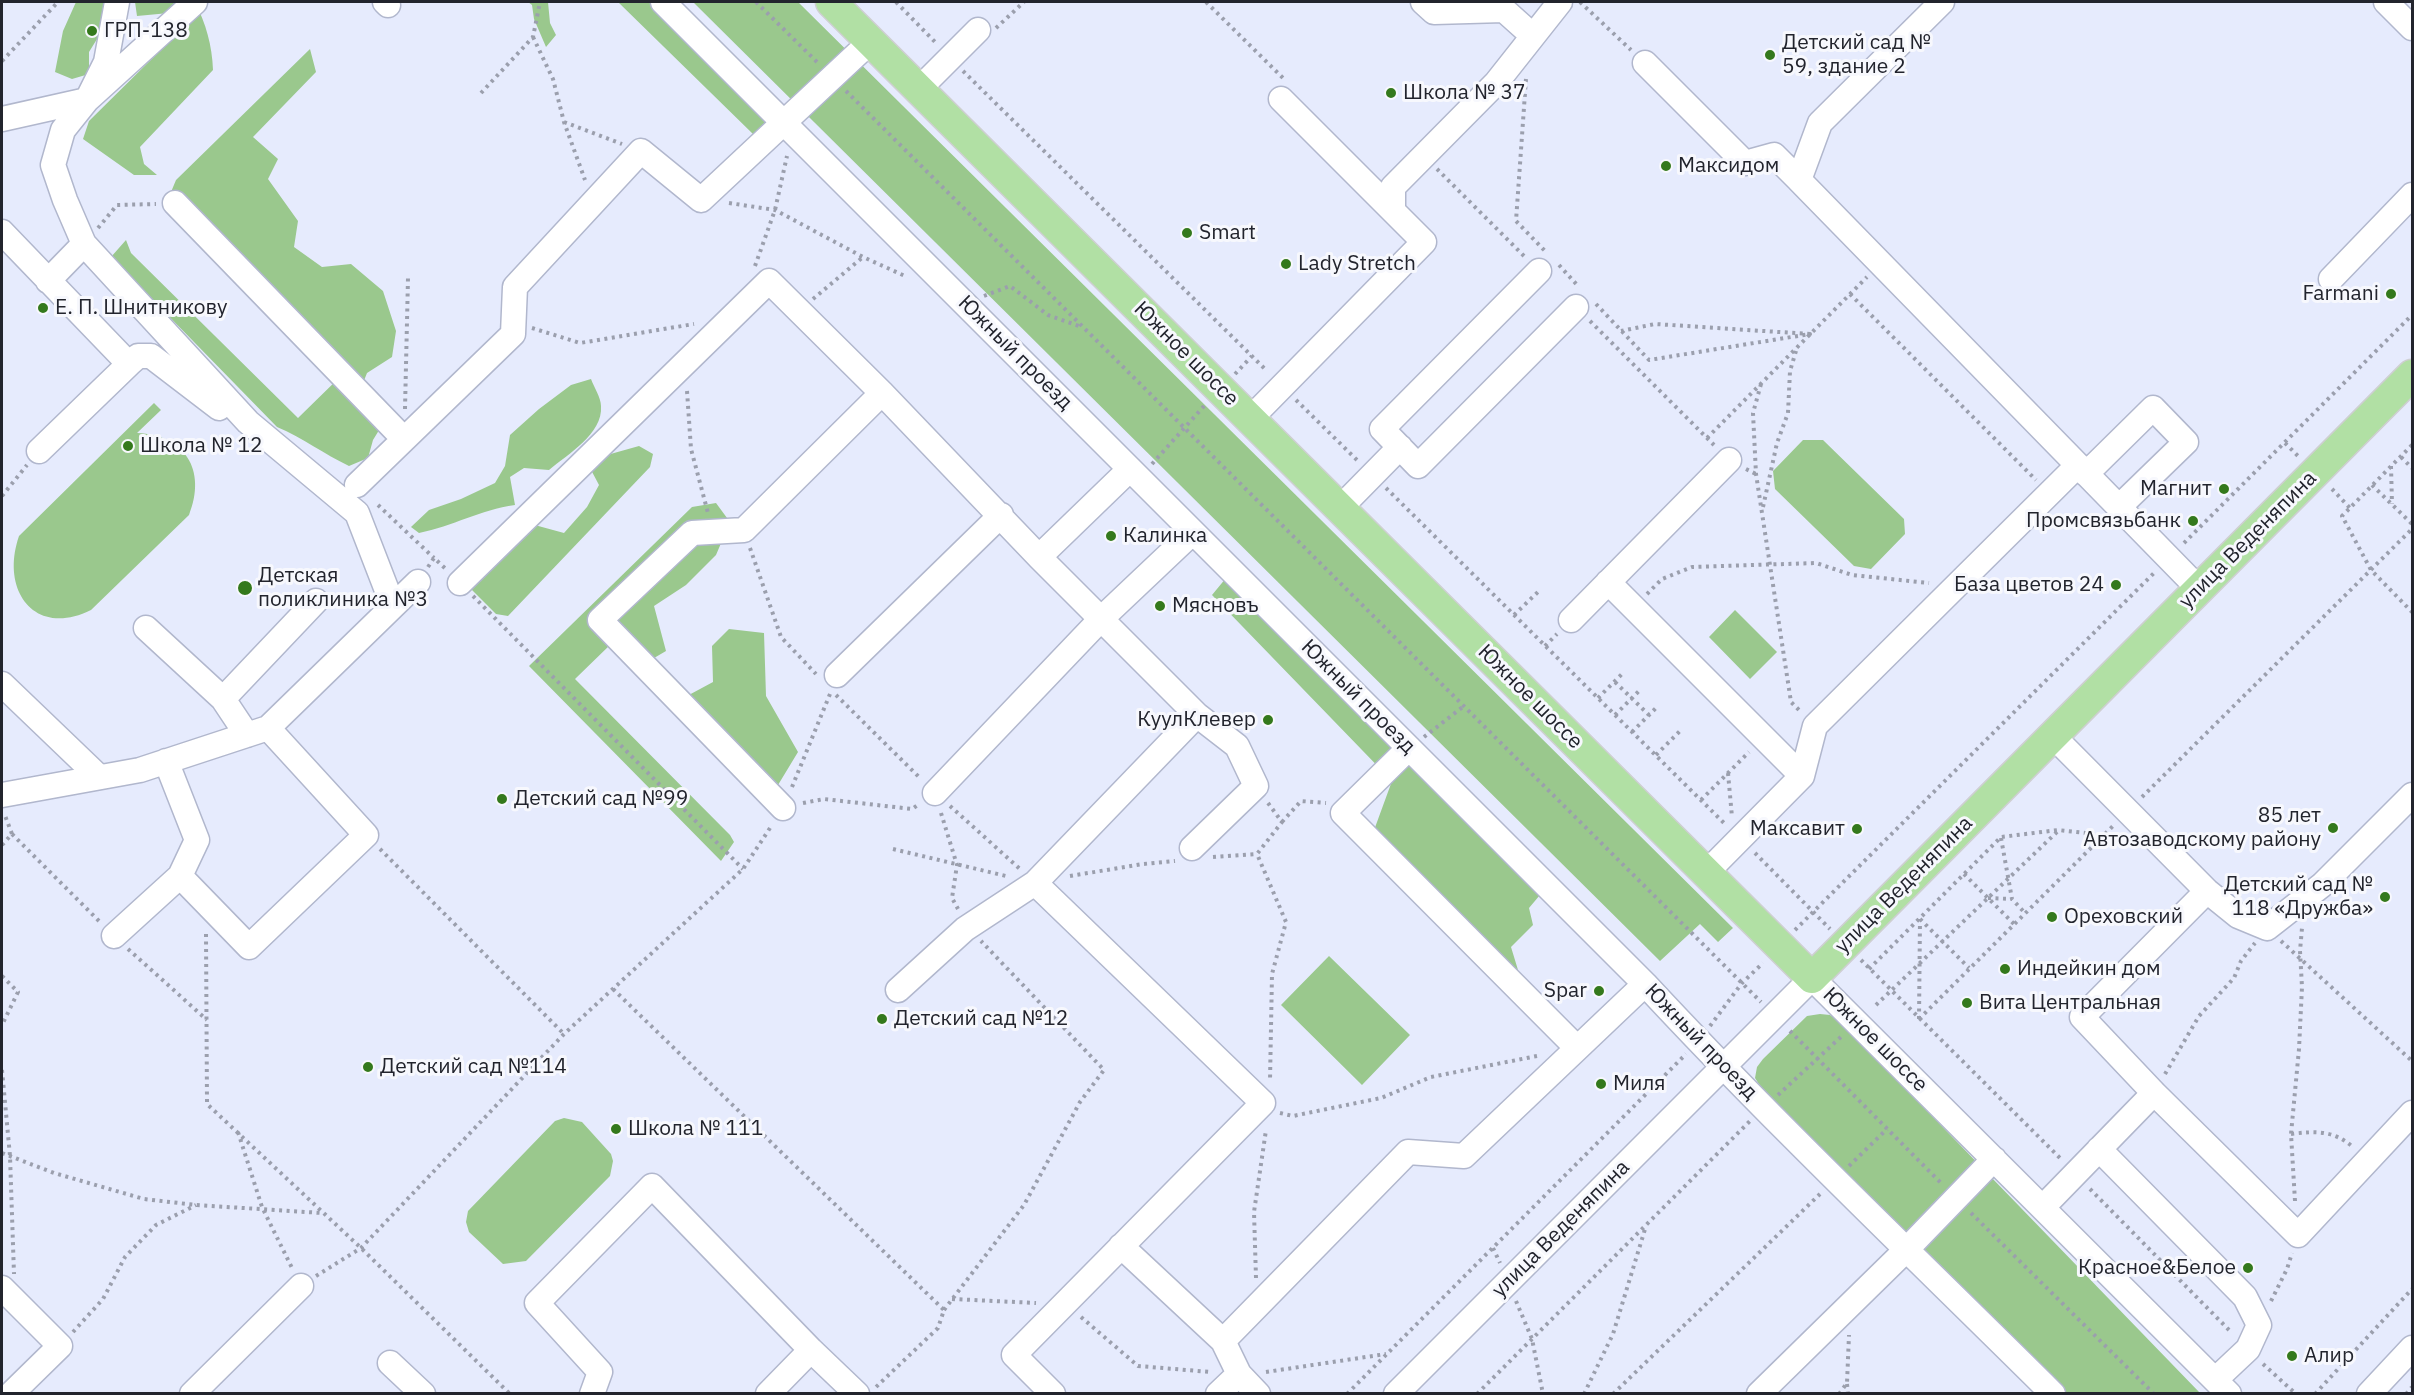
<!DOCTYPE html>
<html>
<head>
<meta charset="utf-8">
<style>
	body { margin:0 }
	#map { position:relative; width:2414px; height:1395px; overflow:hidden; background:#e6ebfd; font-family:"IBM Plex Sans",sans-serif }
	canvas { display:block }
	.frame { position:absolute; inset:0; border:3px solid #22242d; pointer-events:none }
</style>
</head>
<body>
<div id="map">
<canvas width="2414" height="1395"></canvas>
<div class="frame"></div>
</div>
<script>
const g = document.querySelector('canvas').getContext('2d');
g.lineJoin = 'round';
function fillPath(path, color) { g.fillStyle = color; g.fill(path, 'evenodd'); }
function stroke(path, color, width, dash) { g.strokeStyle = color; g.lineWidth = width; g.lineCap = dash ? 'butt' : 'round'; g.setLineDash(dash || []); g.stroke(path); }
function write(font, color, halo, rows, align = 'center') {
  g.font = font + ' "IBM Plex Sans",sans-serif'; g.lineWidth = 6; g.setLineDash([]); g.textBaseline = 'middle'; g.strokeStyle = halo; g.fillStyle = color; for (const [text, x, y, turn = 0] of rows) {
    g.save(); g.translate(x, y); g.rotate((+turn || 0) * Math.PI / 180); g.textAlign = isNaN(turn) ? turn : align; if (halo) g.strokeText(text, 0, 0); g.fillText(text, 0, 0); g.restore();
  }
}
const green = new Path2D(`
	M76,2H107L102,31L89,52V74L72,79L55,72L63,31Z
	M135,2H195C206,24 212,45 213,70L140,147L144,164L157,175H134L83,139L89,121L182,29L169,13L137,16Z
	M528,2H548L550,23L556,35L546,47L534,19L532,5Z
	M618,2H666L768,115L766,130L754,135Z
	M693,2H798L1733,928L1718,942L1700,924L1660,961Z
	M310,49L316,72L253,137L278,159L268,179L298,221L294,247L322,267L351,264L383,291L396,331L392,357L367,373L363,383L392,409L373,440L368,458L349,466C324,454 303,438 277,427L111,257L126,240L131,253L298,418L345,372L171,192L176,180Z
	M591,379C594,387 601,398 601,406C603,434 568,454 549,470L524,468L510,477L515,505C480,510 453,526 419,533L411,527L429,510L461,499L495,483L505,466L510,435L539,409L571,385Z
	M154,403L161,410L137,433C185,435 207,470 189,515L91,610C35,638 0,591 19,536Z
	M1803,440H1823L1904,519L1905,534L1871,569L1854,566L1775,489L1773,471Z
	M639,446L653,454L650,467L508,616L496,614L471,589L531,524L564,533L587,507L599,485L590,468L607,455Z
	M716,503L730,522L716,555L686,585L654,606L666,651L637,668L611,644L575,679L730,835L734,842L721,861L529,666L692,507Z
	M1231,572L1545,889L1529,908L1533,925L1511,947L1518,970L1503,968L1373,833L1392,781L1212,595Z
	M1735,610L1777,652L1750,679L1709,637Z
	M729,629L764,633L766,696L798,752L778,785L687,696L713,682L712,646Z
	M1329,956L1410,1035L1362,1085L1281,1005Z
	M1820,1014L1830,1015L1842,1023L2200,1393H2064L1762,1089L1755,1078L1757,1067L1763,1059L1807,1016Z
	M564,1118L582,1122L611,1154L613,1161L610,1176L526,1261L503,1264L469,1232L466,1222L468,1211L555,1121Z`);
const path = new Path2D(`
	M756,2L817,62
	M896,2L937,44
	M1206,2L1284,79
	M1580,2L1631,50
	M996,28L1024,2
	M533,37L553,79L564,122L585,180
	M2,61L58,2
	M963,71L1267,371
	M1526,79L1516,221L1545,251
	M846,91L1761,1002
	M481,93L533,37L540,2
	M564,122L622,144
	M1437,169L1525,257
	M729,203L775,210L863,257L905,276
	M98,228L117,205L156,204
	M1559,265L1578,286
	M755,266L775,210L787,156
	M1850,294L2036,480
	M984,296L1010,286L1048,315L1082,327
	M813,299L863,257
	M1596,304L1649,360L1810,334L1655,324L1621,331
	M1590,321L1714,445
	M532,328L580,343L694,324
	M1235,374L1252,356
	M1761,384L1753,413L1756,474L1791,702L1800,711
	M687,391L691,449L708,513
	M1296,400L1359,462
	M405,409L408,278
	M1707,438L1867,277
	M2285,443L2299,457
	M2412,445L2342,516L2371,570L2412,612
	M2401,457L2412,468
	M1152,464L1205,405
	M2391,466L2392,504
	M1746,469L1756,474
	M2372,485L2412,524
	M1386,488L1726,825
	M2332,489L2350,508
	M2,496L27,465
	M378,505L434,558
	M1763,507L1777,443L1788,413L1790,371L1796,351
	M2184,543L2412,315
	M750,548L781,637L816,674
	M428,567L434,558L447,570
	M1647,594L1662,579L1692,567L1816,563L1852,575L1929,583
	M473,596L743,869
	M1514,615L1541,589
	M1545,646L1557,634
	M1615,682L1649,715
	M836,695L920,778
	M1598,698L1622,674
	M1615,715L1639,691
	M1632,732L1656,708
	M1424,737L1464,706
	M1656,755L1680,731
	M1728,773L1732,817
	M792,787L830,694
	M2142,797L2412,529
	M1701,800L1749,752
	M803,803L824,799L912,809L919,804
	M1268,803L1282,822L1257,854L1286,922L1272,974L1270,1081
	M950,806L1020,869
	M941,813L957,865L952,898L958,909
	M1282,822L1301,801L1326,803
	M12,834L101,923
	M2001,838L2012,899L2025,913
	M2,845L12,834L4,813
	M380,849L564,1034
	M893,849L1006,876
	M1755,853L1830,929
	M1213,857L1257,854
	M1964,874L2014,924
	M1070,876L1143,864L1175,861
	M1988,898L2012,899
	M1920,919L1969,968
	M1795,930L2155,572
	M206,934L207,1104L361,1248L510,1394
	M2281,941L2412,1061
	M128,949L207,1020
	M1861,960L2062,1160
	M1869,969L2001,837L2058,830L2104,835
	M2,976L18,992L2,1025
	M613,989L944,1310L938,1328L876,1387
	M1876,1005L2058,831
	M1919,1019L2114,825
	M1919,1019L1920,919
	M1710,1026L1742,983L1763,963
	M1790,1031L1942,1184
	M2,1070L10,1156L14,1274
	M2165,1074L2199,1016L2234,978L2241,961L2255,943
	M1778,1095L1843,1035
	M1280,1113L1293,1116L1381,1098L1431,1077L1537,1056
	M238,1132L262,1207L292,1268
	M2291,1134C2316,1131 2334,1130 2354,1148
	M2,1153L54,1173L144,1199L196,1205L322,1213
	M1849,1166L1887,1129
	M2090,1189L2232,1333
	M2295,1201L2291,1134L2299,1049L2302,987L2300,951L2302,928
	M1971,1213L2154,1394
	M1493,1248L1500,1263
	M316,1276L361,1248L564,1034L743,869L772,825
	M1256,1278L1254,1212L1266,1130
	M952,1299L1036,1303
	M1516,1301L1532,1339L1543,1394
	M2271,1301L2287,1269L2292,1253
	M944,1310L1024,1205L1080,1102L1104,1070L981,941
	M1081,1317L1138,1366L1211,1372
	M73,1332L103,1299L125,1257L156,1225L196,1205
	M2263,1364L2296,1394
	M1266,1372L1386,1354
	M1847,1384L1848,1394
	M1347,1394L1686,1054
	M1477,1394L1750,1121
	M1584,1394L1613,1334L1646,1226
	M1613,1394L1820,1194
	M1839,1394L1847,1383L1849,1335
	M2315,1394L2412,1289
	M2406,1394L2412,1387`);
const minor = new Path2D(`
	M117,2L106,62L87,100L63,130L53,165L65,200L84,244L248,422L357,513L393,606
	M385,2L388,5
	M663,2L1645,984C1776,1125 1916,1258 2053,1394
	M1423,2L1434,12L1504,10L1533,36
	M1942,2L1820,123L1799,180L2199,589
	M2386,2L2412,28
	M1645,63L1745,163L1774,155L1799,180
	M919,89L978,30
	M1281,99L1393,211
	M2,119L87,100L195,2
	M175,203L404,439
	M2,232L129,364L39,451
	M1539,271L1382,429L1418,466L1576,307
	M2331,279L2412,195
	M48,281L84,244
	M129,364L138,356H151L219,408
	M1251,418L1424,242L1393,211V187L1496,83L1560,2
	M2086,474L2153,408L2186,442L2119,507
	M357,485L513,334L515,287L641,151L701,200L871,41
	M1341,507L1400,447
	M1608,582L1802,776L1706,873
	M460,583L769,281L882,393L1039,557
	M1571,620L1729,460
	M146,628L223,699
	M837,675L1001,515
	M2,684L99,777
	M247,735L223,699L316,601
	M2053,736L2207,891L2238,916L2267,928L2322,885L2412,795
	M1409,748L1343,813L1577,1048
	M166,761L197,840L180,876L249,947L366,835L268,728
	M1802,776L1815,726L2078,465
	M935,793L1101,619L1193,532
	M2,795L140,770L268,728L418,582
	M783,808L600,620L692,533L744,530L882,393
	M1192,848L1256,786L1237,746L1197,715
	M1035,883L1263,1103L1014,1355L1053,1394
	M2207,891L2082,1017L2154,1093L2298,1235L2412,1113
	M114,936L180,876
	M898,990L965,929L1035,883L1197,715L1039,557L1130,469
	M2099,1149L2245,1297L2259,1325L2248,1349L2215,1380
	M2043,1207L2154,1093
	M1121,1246L1223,1341L1239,1374
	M2,1288L60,1346L11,1394
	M1223,1341L1408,1152L1464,1156L1645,984
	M390,1363L423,1394
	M192,1394L301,1286
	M592,1394L600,1372L537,1303L652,1186L811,1350L857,1394
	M768,1394L811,1350
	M1218,1394L1239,1374L1258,1394
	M1396,1394L1812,978L2229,1394
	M1759,1394L1907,1249L1994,1159
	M2369,1394L2412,1348`);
const major = new Path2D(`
	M831,2L1812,978L2412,375`);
const markers = [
	[92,31,6,"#34791c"],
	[1770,55,6,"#34791c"],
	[1391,93,6,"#34791c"],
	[1666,166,6,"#34791c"],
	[1187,233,6,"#34791c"],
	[1286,264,6,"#34791c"],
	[2391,294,6,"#34791c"],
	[43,308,6,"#34791c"],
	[128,446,6,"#34791c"],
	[2224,489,6,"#34791c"],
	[2193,521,6,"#34791c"],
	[1111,536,6,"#34791c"],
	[2116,585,6,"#34791c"],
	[245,588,8,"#34791c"],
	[1160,606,6,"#34791c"],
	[1268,720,6,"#34791c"],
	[502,799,6,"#34791c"],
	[2333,828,6,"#34791c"],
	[1857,829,6,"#34791c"],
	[2385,897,6,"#34791c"],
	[2052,917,6,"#34791c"],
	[2005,969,6,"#34791c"],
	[1599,991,6,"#34791c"],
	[1967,1003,6,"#34791c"],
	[882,1019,6,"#34791c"],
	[368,1067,6,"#34791c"],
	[1601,1084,6,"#34791c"],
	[616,1129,6,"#34791c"],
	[2248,1268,6,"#34791c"],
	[2292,1356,6,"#34791c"]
];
const poiNames = [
	["ГРП-138",104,31],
	["Детский сад №",1782,43],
	["59, здание 2",1782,67],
	["Школа № 37",1403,93],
	["Максидом",1678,166],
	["Smart",1199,233],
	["Lady Stretch",1298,264],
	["Farmani",2379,294,"right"],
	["Е. П. Шнитникову",55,308],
	["Школа № 12",140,446],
	["Магнит",2212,489,"right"],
	["Промсвязьбанк",2181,521,"right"],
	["Калинка",1123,536],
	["Детская",258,576],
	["поликлиника №3",258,600],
	["База цветов 24",2104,585,"right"],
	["Мясновъ",1172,606],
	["КуулКлевер",1256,720,"right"],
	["Детский сад №99",514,799],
	["85 лет",2321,816,"right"],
	["Автозаводскому району",2321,840,"right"],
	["Максавит",1845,829,"right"],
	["Детский сад №",2373,885,"right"],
	["118 «Дружба»",2373,909,"right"],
	["Ореховский",2064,917],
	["Индейкин дом",2017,969],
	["Spar",1587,991,"right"],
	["Вита Центральная",1979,1003],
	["Детский сад №12",894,1019],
	["Детский сад №114",380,1067],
	["Миля",1613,1084],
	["Школа № 111",628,1129],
	["Красное&Белое",2236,1268,"right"],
	["Алир",2304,1356]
];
const streetNames = [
	["Южный проезд",1015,353,45],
	["Южное шоссе",1186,354,45],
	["улица Веденяпина",2248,540,-45],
	["Южный проезд",1358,697,45],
	["Южное шоссе",1530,697,45],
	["улица Веденяпина",1904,885,-45],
	["Южное шоссе",1875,1040,45],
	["Южный проезд",1701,1042,46],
	["улица Веденяпина",1561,1229,-45]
];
fillPath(green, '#9ac88d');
stroke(minor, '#b1b7cd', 27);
stroke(major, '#cecfd1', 33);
stroke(path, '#9b9fad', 4, [3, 4.5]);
stroke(minor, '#fff', 24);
stroke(major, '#b1e0a4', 30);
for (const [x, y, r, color] of markers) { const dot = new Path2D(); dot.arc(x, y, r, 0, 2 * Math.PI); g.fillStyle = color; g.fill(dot); stroke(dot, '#f7f8fd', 2); }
write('21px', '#22242d', '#f7f8fd', poiNames, 'left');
write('21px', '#22242d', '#f7f8fd', streetNames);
</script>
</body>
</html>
